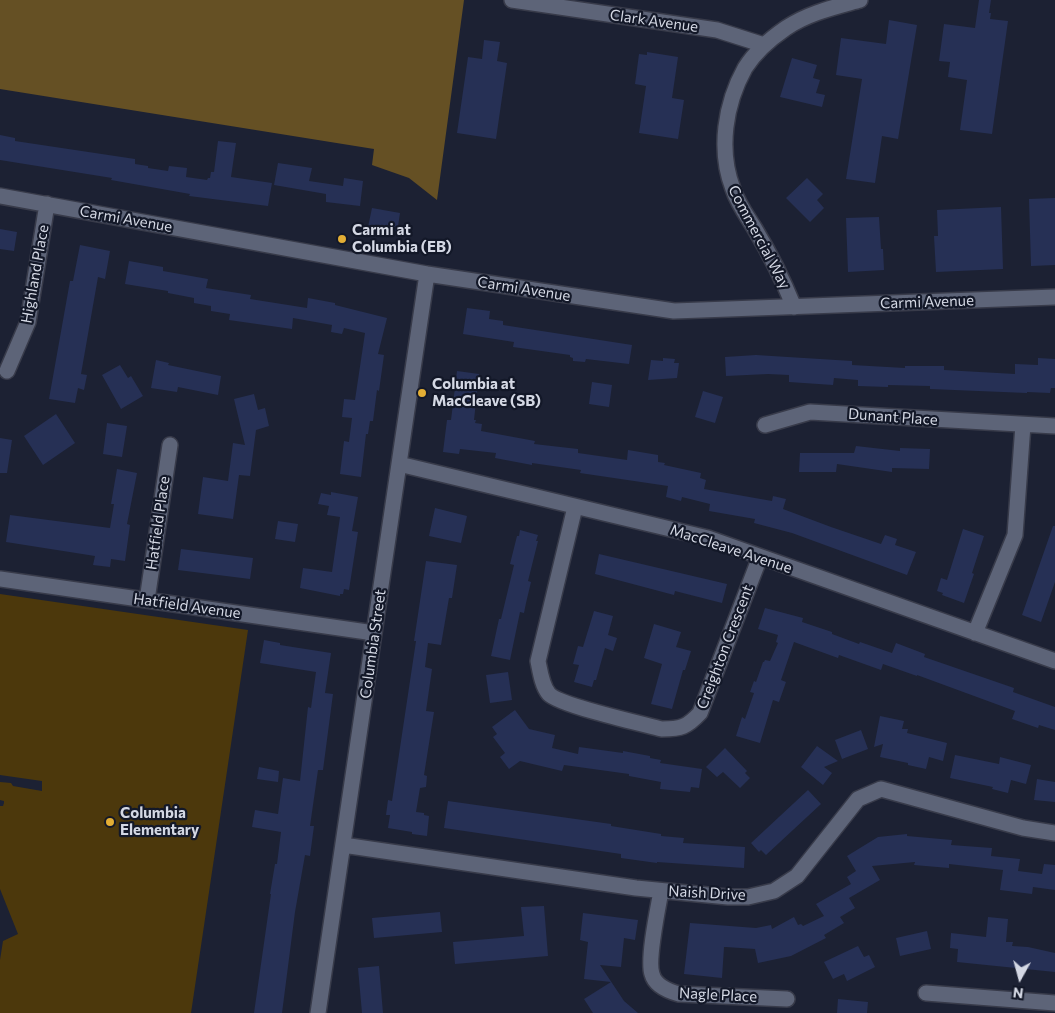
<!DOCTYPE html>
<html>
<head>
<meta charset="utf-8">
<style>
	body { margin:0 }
	#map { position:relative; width:1055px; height:1013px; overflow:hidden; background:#1c2133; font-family:Commissioner,sans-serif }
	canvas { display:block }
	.north { position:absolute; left:995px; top:953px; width:50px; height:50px; -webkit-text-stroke:4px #131828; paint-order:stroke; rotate:187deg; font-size:14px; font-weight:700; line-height:20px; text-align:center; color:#d4d8e4 }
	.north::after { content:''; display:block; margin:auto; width:18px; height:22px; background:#d4d8e4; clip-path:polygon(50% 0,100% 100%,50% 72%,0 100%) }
</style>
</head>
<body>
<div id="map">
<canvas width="1055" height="1013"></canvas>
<div class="north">N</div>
</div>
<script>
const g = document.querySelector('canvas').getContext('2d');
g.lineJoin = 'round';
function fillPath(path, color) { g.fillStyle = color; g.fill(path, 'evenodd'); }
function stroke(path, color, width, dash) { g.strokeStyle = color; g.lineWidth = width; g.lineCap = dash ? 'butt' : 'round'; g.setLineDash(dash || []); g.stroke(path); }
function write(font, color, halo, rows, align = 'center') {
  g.font = font + ' Commissioner,sans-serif'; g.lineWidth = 4.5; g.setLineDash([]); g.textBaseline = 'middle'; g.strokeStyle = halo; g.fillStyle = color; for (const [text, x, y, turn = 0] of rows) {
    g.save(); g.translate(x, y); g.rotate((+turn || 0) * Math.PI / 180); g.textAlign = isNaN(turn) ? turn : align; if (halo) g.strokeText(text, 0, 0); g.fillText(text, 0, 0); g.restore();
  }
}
const green = new Path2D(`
	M0,594L248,630L191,1013H0V960L3,941L18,934L0,889V806H3L4,803V801L0,800V782L11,783L13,786L42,791V781L0,775Z`);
const forest = new Path2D(`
	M0,0H464L437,200L409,178L372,165L374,149L0,89Z`);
const building = new Path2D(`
	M979,0H991L989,13H991L990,19L1008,21L992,134L960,130L967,80L948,77L950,62L939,61L944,24L975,28Z
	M889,20L917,25L898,139L882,136L875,183L846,179L862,79L836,75L841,38L886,44Z
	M484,40L500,42L497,61L507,63L496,139L457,133L468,57L482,59Z
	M647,52L678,57L672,98L684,100L678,139L639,133L646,86L635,84L639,54L647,55Z
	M792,58L817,65L813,78L820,80L816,93L825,95L822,107L780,97Z
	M0,135L15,138V141L135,159V164L148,166V168L168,171L169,166L187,168L186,177L207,180L208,178H210L211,172H214L218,141L236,143L231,177L272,183L268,206L189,196L190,194L111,180L112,178L0,160Z
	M278,163L312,168L309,181L343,186L344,178L363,181L360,206L326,202V194L274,185Z
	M807,178L823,194L817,200L824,208L810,222L786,198Z
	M1055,198V265L1031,266L1029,199Z
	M1001,207L1003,269L936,272L934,236H938L937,210Z
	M372,208L400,213L397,233L368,227Z
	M879,217L881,249H883L884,270L848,272L846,218Z
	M0,229L17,232L14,251L0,249Z
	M80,245L110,251L105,279L98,277L81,374L87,375L84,390L78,388L75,403L49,399L70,281H73Z
	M129,261L163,267V271L208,279L206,288L251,295L250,299L307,308L308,298L335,303V305L387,318L378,354L384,355L379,391L377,390L373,421H370L368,434H366L361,477L340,474L344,441L349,442L352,418L342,417L344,399L355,400L365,333L344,328L342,334L331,332L332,325L293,318L292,329L229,320L230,314L211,311V306L194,303V298L168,293V291L125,284Z
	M467,308L490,311L489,319L503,321V325L632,345L629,364L586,359L585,362L573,361V358L570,357V355L513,347L514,342L463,334Z
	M756,355L852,361V365L905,368V366H944V370L1015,374V364L1038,365V358L1055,359V388H1051L1050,393L1027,392V393L930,389V386L888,385V387L858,386V380L834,378L833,385L789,382V375L768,374L726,376L725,357Z
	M663,358L675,359L674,363H679L677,378L648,380L651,360L663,361Z
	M156,360L169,363L168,365L221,376L218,395L178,387L177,392L151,388Z
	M120,365L128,378L131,376L143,396L121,409L102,375Z
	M457,371L479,374L474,420H476L475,423L482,424L481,431L535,441L534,444L578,449V453L627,460L628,450L658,455V462L665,463L664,465L701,473L700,478L706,480L704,489L772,501L773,496L786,499L783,509L831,527L881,544L885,535L897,539L895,545L916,552L907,575L792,533L754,523L755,519L709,511L710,504L682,497L681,501L666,497L668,486L580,473L581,470L532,463V465L495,458L496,453L460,449L459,454L443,452L447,420H451Z
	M592,382L612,385L609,407L589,404Z
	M703,391L723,397L715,423L695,417Z
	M254,394L258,410L265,408L269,426L256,430L250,476L239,475L233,519L198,514L203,477L228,481L233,443L245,445L234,399Z
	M56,414L75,443L43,465L24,436Z
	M107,423L127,426L122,457L103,454Z
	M0,438L12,440L7,473H0Z
	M856,446L900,451V448L930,449L929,469L892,468V472L837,464L836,472H799L800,453H854Z
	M117,469L137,473L127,524L130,525L125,561L111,559L110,567L93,565L95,556L6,542L10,515L110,528L114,504H111Z
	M331,492L358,497L352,531L358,532L349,590L344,589L343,594H340V596L300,588L303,568L332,572L340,517L327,515L329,506L318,504L321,493L331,495Z
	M435,508L467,516L461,543L429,536Z
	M278,521L298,524L295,542L275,539Z
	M1053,526H1055V582L1041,622L1022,615Z
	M963,529L984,536L972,573L974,574L964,603L942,595L943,593L937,591L941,578L947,580Z
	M520,530L538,535L536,541H538L528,581L531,582L526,603L524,613L520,612L510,660L491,656L499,619H501L514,565L510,564L517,536H519Z
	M181,549L253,558L250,579L178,570Z
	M599,554L727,584L722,603L675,591L674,595L595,574Z
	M426,561L457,565L452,598H449L441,645L428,643L425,667L432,669L426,711L434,712L424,775L427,776L426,787L420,788L416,812L424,813V815L429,816L427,836L412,834V832L388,828L390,815H386L388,800L392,801L416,641H414Z
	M765,608L803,618L802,622L832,632V634L859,644L860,642L892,653L896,643L925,654L924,657L1014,688L1013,692L1055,707V730L1039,725L1038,728L1012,719L1015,711L917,675V676L883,664L881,670L839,655L838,658L794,642L781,680L786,682L779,702L773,700L760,743L736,736L742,717L745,719L754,693L750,692L754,681L756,682L763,662H764L765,660L770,661L778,643L776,642L778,635L758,629Z
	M594,611L613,616L608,635L617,638L613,651L605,648L596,680H594L592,687L574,682L579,665L573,664L578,646L583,647Z
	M654,624L681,632L676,647L691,651L685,670H683L672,709L651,704L662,664L644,658Z
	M264,640L280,643V645L331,653L325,693L333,694L323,770H318L310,826H314L310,856L305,855L295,912L282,1013H254L271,894H270L275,864H277L281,832L252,827L255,810L278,814L283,778L300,781L308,707L311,708L316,672L260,663Z
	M508,672L512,700L490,703L486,675Z
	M515,710L529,729L555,735L552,748L578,754L579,747L623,753V751L650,756V758L661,760L660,763L702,769L699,788L691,787L690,792L660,789L661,782L629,776V774L564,765L562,771L520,761L509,769L500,757L505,753L493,737L497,734L492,727Z
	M880,716L904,721L902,729H908L907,733L947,743L943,761L929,757L926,769L908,765V763L880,757L883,744L874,747Z
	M861,730L868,749L842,759L835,740Z
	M817,746L838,761L824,767L832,773L823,785L801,767Z
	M725,748L747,771L745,773L750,778L740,788L723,772L717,777L706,767Z
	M955,755L999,764L1000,757L1031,765L1026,784L1011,780L1008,793L992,789L993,787L950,778Z
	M259,767L279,771L278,782L257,779Z
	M1037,779L1055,782V802L1034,800Z
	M808,790L821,804L766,855L761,850L759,852L751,843Z
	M448,801L611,824V826L661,834V836L684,838L683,843L745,847L744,868L657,862V863L621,858V854L444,828Z
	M907,834V836L952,840L951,845L992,848L991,856L1020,859L1018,871L1042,874L1044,864L1055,865V890L1033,887L1032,894L1000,890L1003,870L949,864V868L914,865L915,862L872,866L880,880L849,898L855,908L840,917L844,923L824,935L826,938L791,956L758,963L755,949L726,947H724L722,978L684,974L690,923L756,928L771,925L772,929L794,917L798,925L801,924L803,926L824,916L816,904L851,884L847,877L856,871L847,856L878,837Z
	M544,906L548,956L455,964L453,942L524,936L521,907Z
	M440,912L442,932L374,938L372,918Z
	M583,913L638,920L635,940L624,938L621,967L600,965L624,1001L638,1013H593L584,999L611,982L584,979L588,942L580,940Z
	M988,917L1008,919L1006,942H1013L1012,946L1028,947L1055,953V972L957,962L958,949L950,948L951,933L986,937Z
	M927,931L931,949L900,956L896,938Z
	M858,946L864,957L869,955L875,967L847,981L844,974L833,979L824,962Z
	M379,966L383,1013H362L358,968Z
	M838,999L868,1002L867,1013H837Z`);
const minor = new Path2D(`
	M512,0L717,30L764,45
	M0,196L427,274L674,311L1055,297
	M794,307C783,280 770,254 755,229C747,216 738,204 733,189C718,150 725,104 745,68C755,52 770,39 786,28C808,13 835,7 860,0
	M7,371L28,322L47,204
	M765,425L810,412L1055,426
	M399,464L708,538L1055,661
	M575,507L538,661C540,671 542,686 549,694C559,705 642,724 662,729C681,729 687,727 700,713L760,557
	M0,579L374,633
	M147,600L170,445
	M975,633L1015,535L1023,425
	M343,845L636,888L728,897H748L774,891L797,876L858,799L881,789L1023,828L1055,833
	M661,891C658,908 647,960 652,974C655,986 668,991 679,994L787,999
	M926,993L1055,1003
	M318,1013L427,274`);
const markers = [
	[342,239,5,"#e3ae35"],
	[422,393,5,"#e3ae35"],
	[110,822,5,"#e3ae35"]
];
const streetNames = [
	["Clark Avenue",654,21,8],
	["Carmi Avenue",126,219,10],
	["Commercial Way",759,237,62],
	["Highland Place",35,274,-80],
	["Carmi Avenue",524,289,9],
	["Carmi Avenue",927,302,-2],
	["Dunant Place",893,417,4],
	["Hatfield Place",158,523,-82],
	["MacCleave Avenue",731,549,18],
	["Hatfield Avenue",187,606,8],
	["Columbia Street",373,644,-82],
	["Creighton Crescent",725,647,-69],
	["Naish Drive",707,893,3],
	["Nagle Place",718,995,3]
];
const poiNames = [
	["Carmi at",352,230],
	["Columbia (EB)",352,247],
	["Columbia at",432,384],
	["MacCleave (SB)",432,401],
	["Columbia",120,813],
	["Elementary",120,830]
];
fillPath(green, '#4c380c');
fillPath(forest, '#655024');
fillPath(building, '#263055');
stroke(minor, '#383b4a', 18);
stroke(minor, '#5d6478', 15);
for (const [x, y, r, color] of markers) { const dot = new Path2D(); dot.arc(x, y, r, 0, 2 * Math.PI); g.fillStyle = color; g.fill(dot); stroke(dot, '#131828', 2); }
write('15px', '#d4d8e4', '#131828', streetNames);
write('bold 15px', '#d4d8e4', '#131828', poiNames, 'left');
</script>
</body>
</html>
